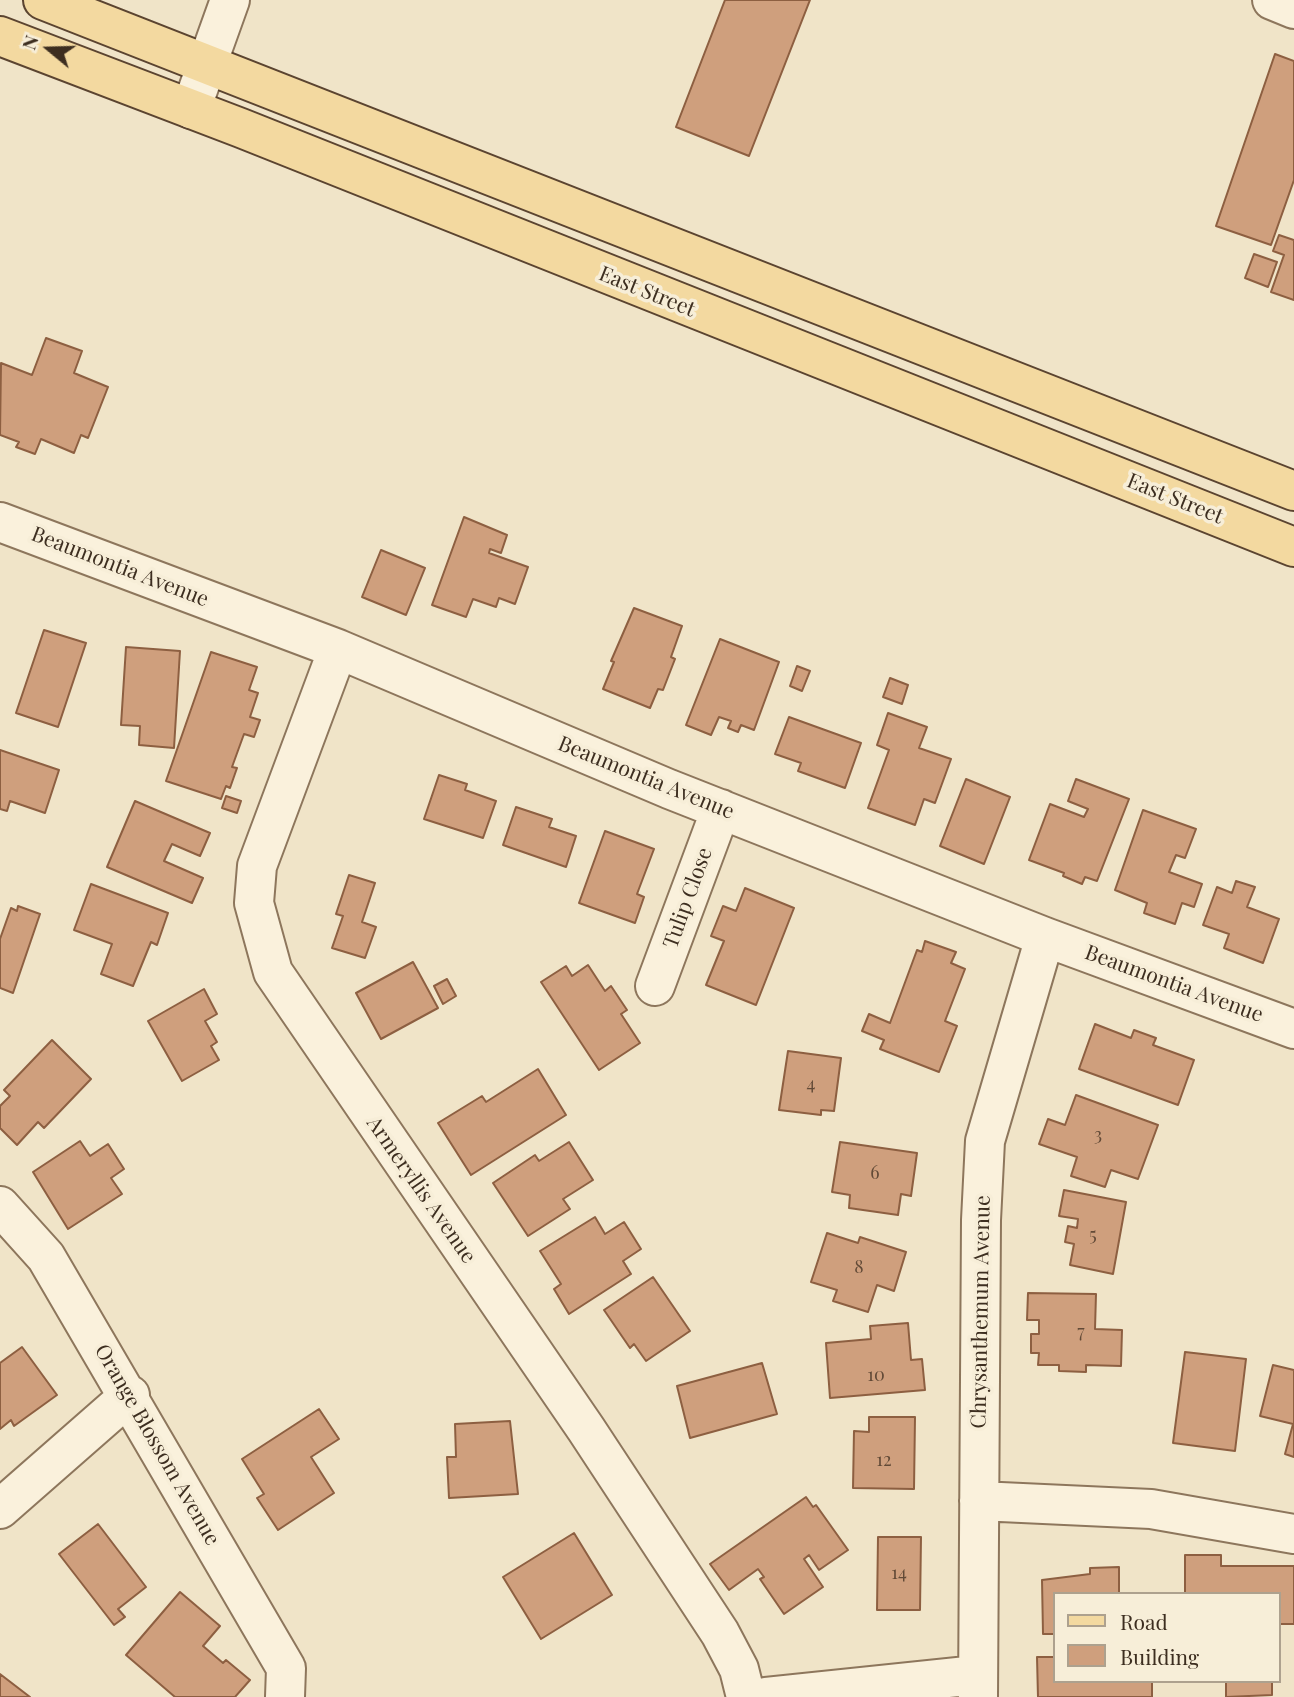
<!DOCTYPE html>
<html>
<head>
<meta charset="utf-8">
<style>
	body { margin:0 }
	#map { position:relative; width:1294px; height:1697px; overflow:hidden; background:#f0e4c8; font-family:"Playfair Display",serif }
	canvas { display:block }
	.legend { position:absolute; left:1053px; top:1592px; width:228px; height:91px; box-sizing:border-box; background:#f7eed8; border:2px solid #ada18e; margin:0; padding:9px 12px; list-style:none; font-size:21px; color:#3d2e20 }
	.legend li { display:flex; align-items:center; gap:14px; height:35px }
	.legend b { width:35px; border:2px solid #ada18e }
	.north { position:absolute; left:14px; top:14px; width:70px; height:70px; -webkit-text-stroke:5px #f7eed8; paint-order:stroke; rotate:289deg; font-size:19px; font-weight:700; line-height:28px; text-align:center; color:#3d2e20 }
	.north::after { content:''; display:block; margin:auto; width:24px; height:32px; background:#3d2e20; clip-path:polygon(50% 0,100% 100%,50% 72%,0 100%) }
</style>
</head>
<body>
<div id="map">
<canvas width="1294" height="1697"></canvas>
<ul class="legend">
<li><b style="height:9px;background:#f3d9a0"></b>Road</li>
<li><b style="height:19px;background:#cf9f7d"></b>Building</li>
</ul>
<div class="north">N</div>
</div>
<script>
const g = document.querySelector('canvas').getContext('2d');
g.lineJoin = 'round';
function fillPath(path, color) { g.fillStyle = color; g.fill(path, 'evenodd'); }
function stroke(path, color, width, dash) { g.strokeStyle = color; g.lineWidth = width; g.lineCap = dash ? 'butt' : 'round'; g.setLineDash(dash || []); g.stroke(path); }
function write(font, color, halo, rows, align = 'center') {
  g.font = font + ' "Playfair Display",serif'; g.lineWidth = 7; g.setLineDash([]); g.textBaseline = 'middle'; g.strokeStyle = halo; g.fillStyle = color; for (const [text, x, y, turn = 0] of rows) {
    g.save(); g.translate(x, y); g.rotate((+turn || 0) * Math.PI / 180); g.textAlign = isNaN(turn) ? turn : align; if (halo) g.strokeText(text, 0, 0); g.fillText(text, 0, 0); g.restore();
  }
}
const building = new Path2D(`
	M725,0H810L749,156L676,127Z
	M1275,54L1294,61V180L1271,245L1216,226Z
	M1279,235L1294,240V300L1271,292L1284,255L1273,251Z
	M1254,254L1277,262L1268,287L1245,278Z
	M46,338L82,351L74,373L108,387L88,438L81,435L74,453L41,439L35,454L16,447L19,442L0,435L1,363L32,375Z
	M464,517L507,535L501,553L490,549L489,553L528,567L515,604L499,598L496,607L473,599L466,617L432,605Z
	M381,550L425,568L406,615L362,597Z
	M634,608L682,626L671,657L675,659L663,690L658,689L650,708L603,689L614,662L611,661Z
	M44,630L86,643L58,727L16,713Z
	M720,639L779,662L754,730L741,725L738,732L728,728L731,721L719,717L711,735L686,725Z
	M126,647L180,651L174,748L139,745L140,726L121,725Z
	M211,652L257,667L249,690L258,693L250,717L260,720L254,737L244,734L232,767L237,768L230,788L226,786L221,799L166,781Z
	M797,666L810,671L802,691L790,686Z
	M890,678L908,685L902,704L883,697Z
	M888,713L927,727L919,748L951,759L935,803L924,799L915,825L868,808L889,750L877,745Z
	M789,717L861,743L845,788L798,771L801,763L775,754Z
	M0,750L59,770L45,813L10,801L7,811L0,809Z
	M439,775L467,784L465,790L496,801L483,838L424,819Z
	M966,779L1010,797L984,864L940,846Z
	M1076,779L1129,799L1097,881L1085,877L1082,884L1063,876L1064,873L1029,860L1050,804L1084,817L1088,809L1068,801Z
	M226,796L241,801L237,813L222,808Z
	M135,801L210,833L200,856L172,844L164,861L203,878L192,903L107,867Z
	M516,807L552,819L549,827L576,836L566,867L503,845Z
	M1143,810L1196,829L1185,858L1176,855L1169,872L1202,884L1194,907L1182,903L1175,924L1144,913L1147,903L1115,890Z
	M605,831L654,849L637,894L644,897L635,923L579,903Z
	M349,875L375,883L362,922L376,927L365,958L332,948L343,916L336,914Z
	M1236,881L1255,887L1247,907L1279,919L1263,963L1224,948L1229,934L1203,925L1217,887L1232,893Z
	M91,884L168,913L157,945L151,942L133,986L101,974L112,944L74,930Z
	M745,888L794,908L756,1005L706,985L724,941L711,936L723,906L736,911Z
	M18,906L40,914L13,993L0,988V939L11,908L17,911Z
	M925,941L956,952L951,963L965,969L945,1021L957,1026L939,1072L880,1049L884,1040L862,1031L869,1014L890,1023L917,950L922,952Z
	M413,962L438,1008L381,1039L356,993Z
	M588,965L605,991L611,986L627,1010L621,1014L640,1043L599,1070L541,982L566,966L572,976Z
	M447,979L456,996L443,1004L434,986Z
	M204,989L217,1014L205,1021L217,1042L211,1046L219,1060L182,1081L148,1021Z
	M1095,1024L1131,1038L1134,1030L1156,1038L1153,1045L1194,1060L1178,1105L1079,1069Z
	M52,1040L91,1079L44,1128L38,1122L17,1145L0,1128V1106L10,1096L4,1090Z
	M788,1051L841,1058L834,1111L821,1110V1115L779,1110Z
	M538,1069L566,1115L471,1175L438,1123L482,1096L486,1102Z
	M1076,1095L1158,1125L1138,1179L1111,1170L1105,1187L1071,1176L1077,1157L1039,1144L1048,1119L1065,1125Z
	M80,1141L90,1156L108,1144L124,1169L111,1178L122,1194L68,1229L33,1172Z
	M569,1142L593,1180L563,1199L570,1209L528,1236L493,1183L535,1155L539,1161Z
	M840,1142L917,1153L911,1196L901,1194L898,1215L849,1208L850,1195L832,1192Z
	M1064,1190L1126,1202L1113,1274L1070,1265L1074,1244L1065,1242L1068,1226L1077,1228L1078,1219L1059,1216Z
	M595,1217L605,1234L624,1222L641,1249L623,1261L631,1274L569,1314L554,1289L561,1284L540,1251Z
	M827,1233L858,1243L860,1237L906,1252L894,1291L877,1285L868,1312L833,1301L837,1290L811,1282Z
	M653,1277L690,1331L646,1361L634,1344L630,1348L604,1310Z
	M1028,1293L1096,1294L1095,1329L1122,1330L1121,1366L1086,1365V1372L1059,1371V1365H1038L1039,1353H1031V1334H1039V1320H1027Z
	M908,1323L911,1360L922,1359L925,1390L830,1398L826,1343L871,1339L870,1326Z
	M22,1347L57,1395L14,1426L11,1420L0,1429V1363Z
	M1185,1352L1246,1359L1235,1451L1173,1443Z
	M762,1363L777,1414L690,1438L677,1386Z
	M1273,1365L1294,1370V1457L1285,1454L1293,1424L1260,1416Z
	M319,1409L339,1439L311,1457L334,1493L278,1530L257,1498L264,1494L242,1459Z
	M869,1417H915L914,1489L853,1488L854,1431L869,1432Z
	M510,1421L518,1494L449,1498L447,1457H456L455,1424Z
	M806,1497L813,1507L816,1505L848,1550L819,1570L809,1555L804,1559L823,1587L784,1614L760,1579L764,1577L758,1569L729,1590L710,1564Z
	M98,1524L146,1587L118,1609L125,1617L114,1625L59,1554Z
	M574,1533L612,1595L541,1639L503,1577Z
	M878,1537H921L920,1610H877Z
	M1185,1555H1221V1566H1294V1624H1278V1594H1185Z
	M1119,1567V1594H1054V1634H1043L1042,1580L1090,1574V1568Z
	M180,1592L220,1626L203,1646L223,1663L226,1660L250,1680L235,1697H175L126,1655Z
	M1037,1657H1054V1681H1152V1697H1038Z
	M0,1674L30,1697H0Z
	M1226,1681H1272V1695L1226,1697Z`);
const minor = new Path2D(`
	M1272,0L1294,9
	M191,109L230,0
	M0,522L338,649L669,789L1045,937L1294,1029
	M338,649L257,866L254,903L273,972L586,1429L720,1633L739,1669L746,1697
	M655,986L721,809
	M0,1206L46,1257L286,1668L285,1697
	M979,1501L1151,1509L1294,1534
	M0,1509L130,1395
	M766,1697L977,1675
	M978,1697L981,1220L985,1141L1045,937`);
const major = new Path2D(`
	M43,0L1294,491
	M0,36L241,128L1294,547`);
const numberNames = [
	["4",811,1084],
	["3",1098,1135],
	["6",875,1173],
	["5",1093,1235],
	["8",859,1267],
	["7",1081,1332],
	["10",876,1375],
	["12",884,1460],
	["14",899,1573]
];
const streetNames = [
	["East Street",647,292,22],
	["East Street",1175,499,22],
	["Beaumontia Avenue",120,567,21],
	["Beaumontia Avenue",646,778,22],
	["Tulip Close",688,898,-70],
	["Beaumontia Avenue",1174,984,20],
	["Armeryllis Avenue",421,1190,55],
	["Chrysanthemum Avenue",981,1312,-89],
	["Orange Blossom Avenue",157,1445,60]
];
fillPath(building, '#cf9f7d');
stroke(building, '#8d5f41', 2);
stroke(minor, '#8d765c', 42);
stroke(major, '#5b4430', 42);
stroke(minor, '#faf1dc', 38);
stroke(major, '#f3d9a0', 38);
write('18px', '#624a37', null, numberNames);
write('21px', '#3d2e20', '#f7eed8', streetNames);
</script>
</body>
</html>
